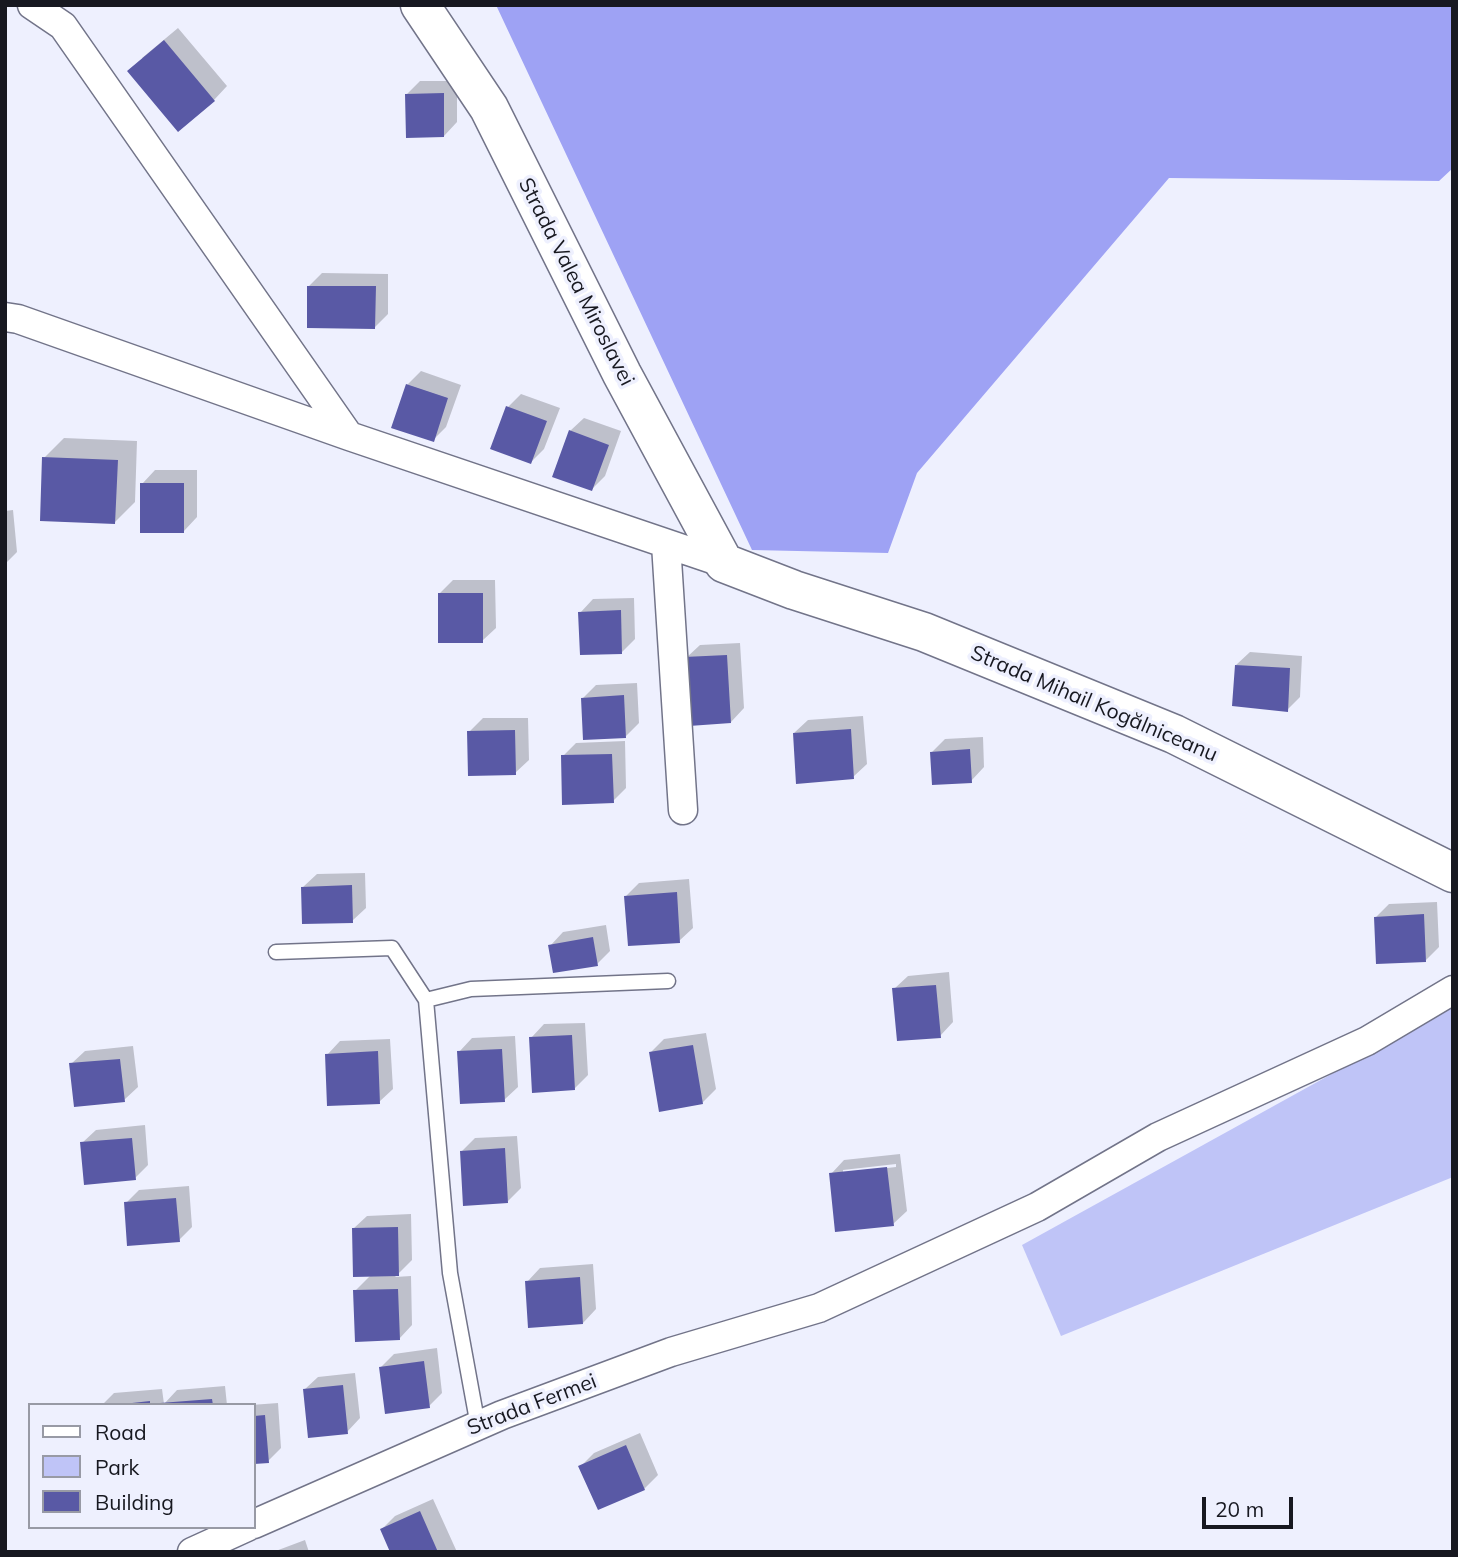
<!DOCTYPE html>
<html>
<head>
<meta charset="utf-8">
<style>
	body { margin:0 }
	#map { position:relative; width:1458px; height:1557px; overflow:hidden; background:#eef0fe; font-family:Mulish,sans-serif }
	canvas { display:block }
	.frame { position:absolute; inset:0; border:7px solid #171820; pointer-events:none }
	.legend { position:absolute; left:28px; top:1403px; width:228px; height:126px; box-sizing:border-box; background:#eef0fe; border:2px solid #989aa5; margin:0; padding:9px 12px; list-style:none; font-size:21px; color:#171820 }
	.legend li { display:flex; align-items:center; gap:14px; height:35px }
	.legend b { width:35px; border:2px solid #989aa5 }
	.scale { position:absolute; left:1202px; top:1497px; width:91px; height:32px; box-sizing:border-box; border:4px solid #171820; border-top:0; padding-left:9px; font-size:21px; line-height:24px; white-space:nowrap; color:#171820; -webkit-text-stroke:5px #eef0fe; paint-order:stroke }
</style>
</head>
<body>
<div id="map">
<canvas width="1458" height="1557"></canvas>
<div class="frame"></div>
<ul class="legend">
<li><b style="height:9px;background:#fff"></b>Road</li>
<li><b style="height:19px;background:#bfc4f7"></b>Park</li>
<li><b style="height:19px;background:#5959a5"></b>Building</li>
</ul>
<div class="scale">20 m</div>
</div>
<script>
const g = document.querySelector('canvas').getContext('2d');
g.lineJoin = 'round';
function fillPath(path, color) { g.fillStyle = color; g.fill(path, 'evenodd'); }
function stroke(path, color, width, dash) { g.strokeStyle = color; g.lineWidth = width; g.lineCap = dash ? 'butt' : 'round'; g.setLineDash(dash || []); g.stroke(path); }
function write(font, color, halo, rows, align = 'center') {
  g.font = font + ' Mulish,sans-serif'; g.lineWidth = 7; g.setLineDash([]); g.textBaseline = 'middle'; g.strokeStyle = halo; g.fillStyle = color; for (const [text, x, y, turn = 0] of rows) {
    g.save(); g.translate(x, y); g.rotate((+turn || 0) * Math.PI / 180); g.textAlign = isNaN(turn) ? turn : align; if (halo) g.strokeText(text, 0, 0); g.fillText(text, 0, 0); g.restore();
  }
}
const green = new Path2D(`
	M1453,1007V1177L1061,1336L1022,1245Z`);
const forest = new Path2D(`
	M496,5H1453V168L1439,181L1169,178L917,473L888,553L752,550Z`);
const shadow = new Path2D(`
	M178,28L227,86L214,100L142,58Z
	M420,81H457V122L444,136L407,94Z
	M322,273L388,274V314L374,328L309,286Z
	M421,371L461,385L446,427L433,440L407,385Z
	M521,394L560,408L544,449L531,462L508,407Z
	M584,418L621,431L605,476L592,489L570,431Z
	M64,438L137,441L135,502L115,522L44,458Z
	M155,470H197V517L184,531L142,484Z
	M13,510L17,552L5,564V511Z
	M453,580H495L496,628L482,641L439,594Z
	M634,598L635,639L622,652L580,613L593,599Z
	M740,643L744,708L731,722L686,658L700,645Z
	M1250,652L1302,656L1300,697L1287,710L1236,665Z
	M637,683L639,723L626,736L583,698L596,685Z
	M863,716L867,764L853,777L794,733L808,720Z
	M483,718H528L529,760L515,773L469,732Z
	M983,737L984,767L971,781L932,752L945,739Z
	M625,741L626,788L613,801L563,756L576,743Z
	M365,873L366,908L352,921L303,887L317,874Z
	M689,879L693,928L679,941L626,896L639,883Z
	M1437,902L1439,947L1426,960L1376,917L1389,904Z
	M606,925L610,951L597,964L550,946L563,932Z
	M949,972L953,1022L940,1036L894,989L908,976Z
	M585,1023L588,1075L574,1089L531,1038L544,1024Z
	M706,1033L716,1089L702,1103L651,1052L664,1039Z
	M515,1036L518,1087L504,1100L459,1052L472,1038Z
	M390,1039L393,1089L379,1102L327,1055L340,1041Z
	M133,1046L138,1087L124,1100L71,1064L85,1051Z
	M145,1125L148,1165L135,1178L82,1143L96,1130Z
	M517,1136L521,1188L508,1201L461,1152L475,1138Z
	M900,1154L907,1211L893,1224L831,1174L844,1160ZM896,1164V1167L843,1173V1170Z
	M189,1186L192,1227L179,1240L126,1203L139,1190Z
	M411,1214L412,1260L395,1277L411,1276L412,1325L399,1339L355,1291L371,1275L353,1229L367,1216Z
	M593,1264L596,1309L583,1323L527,1282L540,1268Z
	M437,1348L442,1393L429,1406L381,1367L394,1354Z
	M355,1373L360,1418L347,1432L304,1390L318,1377Z
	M225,1386L227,1405H102L114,1393L162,1389L164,1404L177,1390Z
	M278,1403L281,1448L268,1461L254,1462L251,1405Z
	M640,1433L658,1475L644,1489L581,1466L594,1453Z
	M433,1499L457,1552H392L382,1529L395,1516Z
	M305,1540L309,1552H273Z`);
const building = new Path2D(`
	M164,40L215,101L178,132L127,71Z
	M444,93V137L406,138L405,94Z
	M307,286H376L375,329L307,328Z
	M406,384L448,398L434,442L391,428Z
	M506,406L547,421L531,464L490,449Z
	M569,430L609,445L592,491L552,477Z
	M42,457L118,460L115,524L40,521Z
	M140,483H184V533H140Z
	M438,593H483V643H438Z
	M621,610L622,654L580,655L578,612Z
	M727,655L731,723L689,726L684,657Z
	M1235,665L1290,668L1288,712L1232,706Z
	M624,695L626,738L583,740L581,698Z
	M851,729L854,779L796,784L793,733Z
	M515,730L516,775L468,776L467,731Z
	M970,749L972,783L932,785L930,752Z
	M612,754L614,803L562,805L561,755Z
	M352,885L353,923L302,924L301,887Z
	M677,892L680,943L628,946L624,896Z
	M1424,914L1426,962L1376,964L1374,917Z
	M593,937L598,966L553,973L548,945Z
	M936,985L941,1038L897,1041L892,988Z
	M572,1035L575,1090L532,1093L529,1037Z
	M693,1045L703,1104L659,1112L649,1052Z
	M502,1049L505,1102L460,1104L457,1051Z
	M378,1051L380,1104L327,1106L325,1054Z
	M120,1059L125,1102L74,1107L69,1063Z
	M132,1138L136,1180L84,1185L80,1142Z
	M505,1148L508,1203L463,1206L460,1151Z
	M887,1167L894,1226L835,1232L829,1173Z
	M176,1198L180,1242L127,1246L124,1202Z
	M398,1227L399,1276L353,1277L352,1228Z
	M580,1277L583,1324L528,1328L525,1281Z
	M398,1289L400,1340L355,1342L353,1290Z
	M424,1361L430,1408L385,1414L379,1367Z
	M343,1385L348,1434L308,1438L303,1389Z
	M212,1399L213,1405H160V1403Z
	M150,1401V1405H132V1403Z
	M265,1415L269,1463L254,1464V1416Z
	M626,1445L645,1490L598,1510L578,1466Z
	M420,1511L438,1552H390L380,1529Z`);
const lane = new Path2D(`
	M276,952L392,948L426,1000L450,1273L478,1426
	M426,1000L471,989L668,981`);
const street = new Path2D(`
	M32,5L63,26L349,436
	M5,317L18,319L349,436L724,563
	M666,544L683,810
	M254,1524L502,1415L671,1352L819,1308L1037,1207L1158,1137L1367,1041L1453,990
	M192,1552L247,1527`);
const secondary = new Path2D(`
	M420,5L489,108L622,374L724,563L794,590L924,632L1174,734L1453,873`);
const streetNames = [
	["Strada Valea Miroslavei",576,282,63],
	["Strada Mihail Kogălniceanu",1094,704,23],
	["Strada Fermei",532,1405,-21]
];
fillPath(green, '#bfc4f7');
fillPath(forest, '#9ea2f4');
fillPath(shadow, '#0003');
fillPath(building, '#5959a5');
stroke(lane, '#727489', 17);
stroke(street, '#727489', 31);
stroke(secondary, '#727489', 41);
stroke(lane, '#fff', 14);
stroke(street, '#fff', 28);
stroke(secondary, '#fff', 38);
write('21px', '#171820', '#eef0fe', streetNames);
</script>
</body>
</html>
